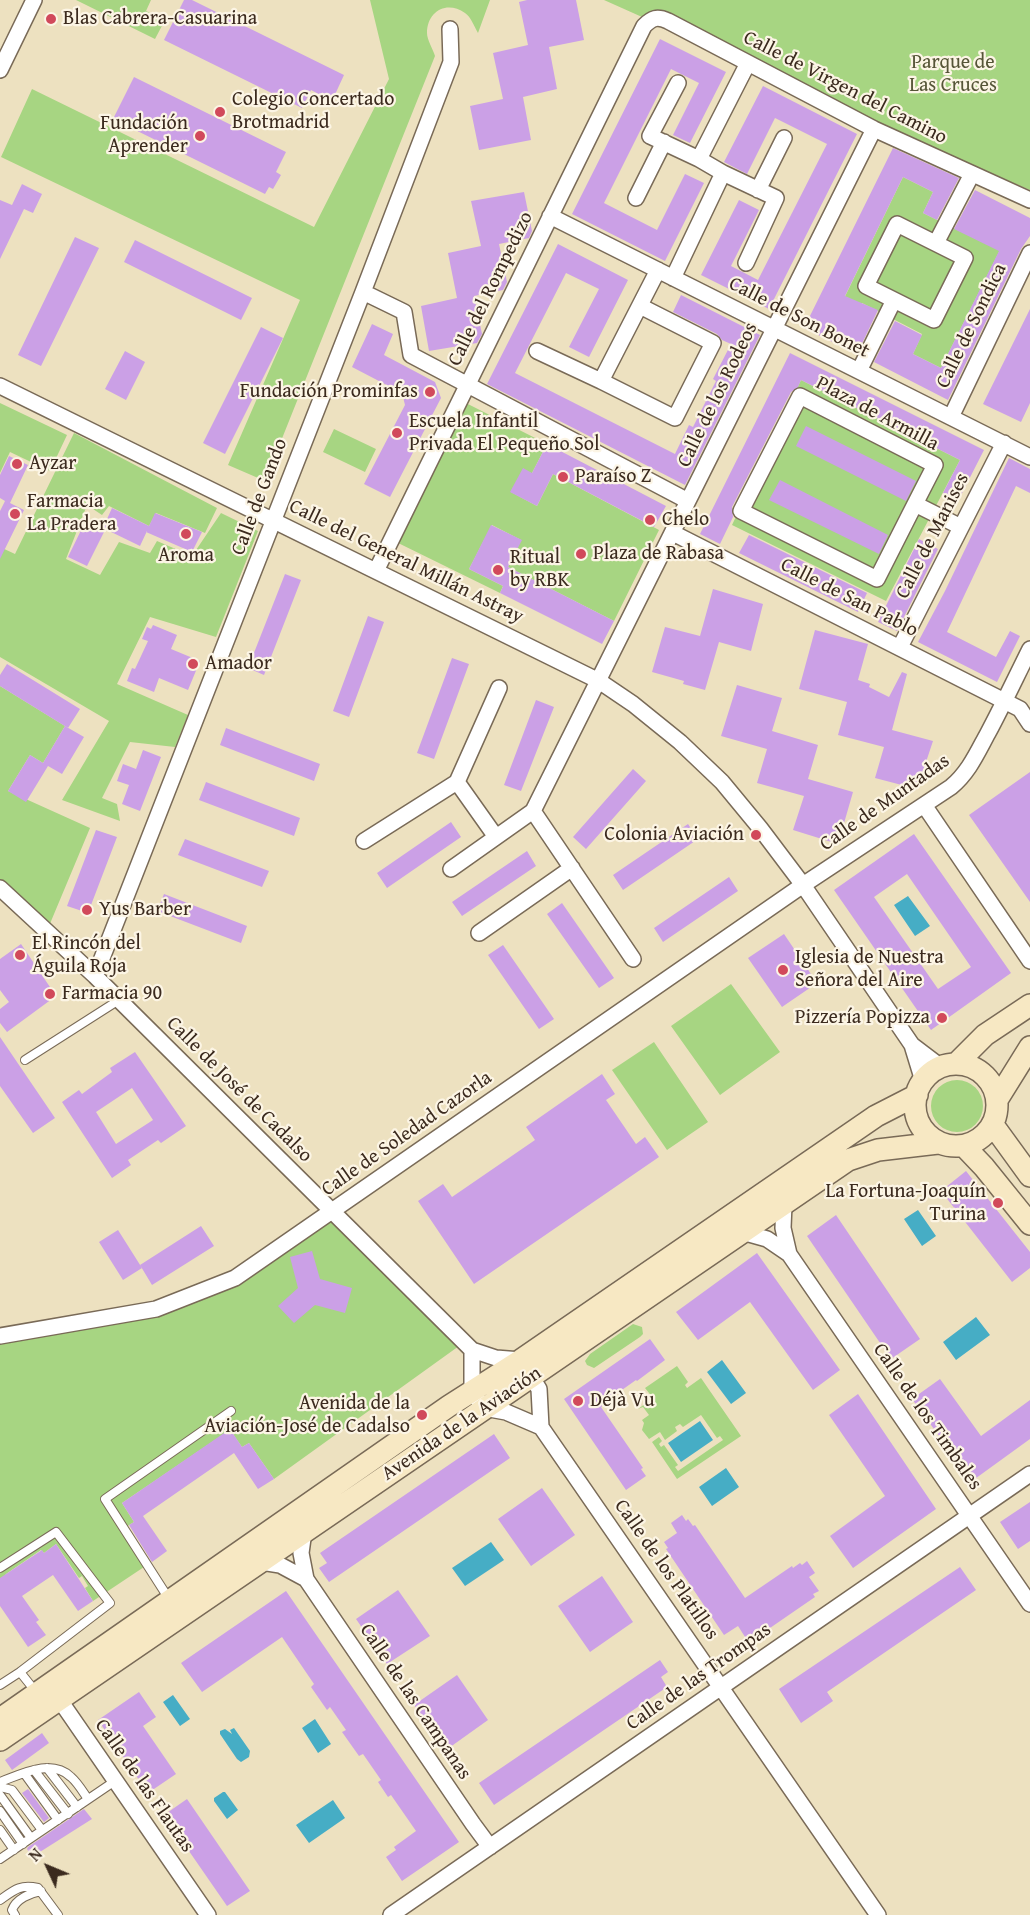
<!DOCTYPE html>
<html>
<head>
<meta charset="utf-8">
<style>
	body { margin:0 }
	#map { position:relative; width:1030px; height:1915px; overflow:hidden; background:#ede1c0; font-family:"Gentium Book Plus",serif }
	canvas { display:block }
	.north { position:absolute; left:18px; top:1837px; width:60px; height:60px; -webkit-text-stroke:4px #fcf5e5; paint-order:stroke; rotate:314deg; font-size:16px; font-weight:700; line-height:24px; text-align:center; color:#3b2a1e }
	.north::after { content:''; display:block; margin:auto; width:21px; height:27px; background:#3b2a1e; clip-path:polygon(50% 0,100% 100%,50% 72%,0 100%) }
</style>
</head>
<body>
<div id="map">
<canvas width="1030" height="1915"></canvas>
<div class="north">N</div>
</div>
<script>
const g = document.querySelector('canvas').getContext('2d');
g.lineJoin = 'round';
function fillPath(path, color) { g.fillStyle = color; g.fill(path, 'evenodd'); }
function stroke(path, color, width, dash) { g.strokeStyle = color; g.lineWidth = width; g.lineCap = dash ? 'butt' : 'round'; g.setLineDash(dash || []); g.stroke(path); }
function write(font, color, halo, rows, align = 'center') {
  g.font = font + ' "Gentium Book Plus",serif'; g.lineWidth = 4.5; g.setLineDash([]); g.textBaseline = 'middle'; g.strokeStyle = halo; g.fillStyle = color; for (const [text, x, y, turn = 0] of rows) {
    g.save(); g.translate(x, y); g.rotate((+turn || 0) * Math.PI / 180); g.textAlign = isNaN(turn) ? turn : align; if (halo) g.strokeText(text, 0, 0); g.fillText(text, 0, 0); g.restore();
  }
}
const green = new Path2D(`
	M76,0H151L146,11L165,20L155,39Z
	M370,0H490L478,33C474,26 471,17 465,13C447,0 427,11 427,33C427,40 433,49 435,56L265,481L228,465L300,300L1,157L32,89L314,227L389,79Z
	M604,0H1030V190L1011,182Z
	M903,177L933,192L923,213L982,242L1009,232L941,368L913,354L922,334L862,303L836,315Z
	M801,380L960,460L886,601L732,525Z
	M460,400L547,444L532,473L511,492L537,506L553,474L659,530L614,621L508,567L521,540L492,525L469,569L503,586L500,593L392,540Z
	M0,403L67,435L50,471L10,452L0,473Z
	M334,429L376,449L365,472L323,452Z
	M74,433L217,508L205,533L156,513L149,526L109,506L102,515L87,505L66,559L100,575L119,542L150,553L157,541L192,556L221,513L258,531L216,637L150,617L117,684L188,715L175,747L130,742L102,798L117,804L120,821L62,800L109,721L0,657V547L15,554Z
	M0,686L65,726L43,763L30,755L8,791L90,828L49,926L0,886Z
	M731,984L780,1052L720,1095L671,1026Z
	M654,1042L708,1122L667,1150L612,1070Z
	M931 1106a26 26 0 1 1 52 0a26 26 0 1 1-52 0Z
	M332,1212L459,1346L274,1479L249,1443L242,1447L230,1430L122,1503L134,1522L126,1527L150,1563L93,1601L85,1588L88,1586L82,1576L79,1578L56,1544L44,1553L41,1550L6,1574L0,1584V1341L239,1280Z
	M633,1324L642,1327L643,1334L640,1337L594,1368L587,1365L585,1361L590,1354Z
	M677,1366L688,1382L685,1385L687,1388L701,1378L741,1436L677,1479L652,1442L659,1437L662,1441L659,1444L661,1447L664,1445L678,1465L675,1467L678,1471L723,1440L720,1436L717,1438L701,1415L683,1427L680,1424L675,1427L677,1431L665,1440L660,1432L649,1439L642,1430L644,1423L642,1420L649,1415L643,1407L638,1409L653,1398L645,1388Z`);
const water = new Path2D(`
	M908,896L930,926L915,936L894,905Z
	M918,1210L936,1236L922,1246L904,1219Z
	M976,1317L990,1335L956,1360L943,1342Z
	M722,1360L746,1393L731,1404L707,1372Z
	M700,1421L713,1440L681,1462L668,1443Z
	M726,1468L739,1487L712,1506L699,1487Z
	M491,1542L504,1560L465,1586L452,1568Z
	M173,1695L190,1719L180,1726L163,1702Z
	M315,1719L331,1744L318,1753L302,1728Z
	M234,1728L250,1751L249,1757L241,1762L237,1759L220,1734V1731L225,1729L232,1734L230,1730Z
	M223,1792H225L238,1810L227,1819L214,1801V1798Z
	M333,1800L345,1818L309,1843L296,1825Z`);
const building = new Path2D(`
	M184,0H192L344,75L332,101L311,90L302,108L164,40Z
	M527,0H576L584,40L549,47L557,89L523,97L531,140L479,150L470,106L503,99L493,53L528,45L519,2Z
	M660,39L726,72L690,143L673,135L699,83L671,69L604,203L657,230L685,174L704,183L665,261L572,214Z
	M134,77L286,152L276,172L281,175L273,189L269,187L265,194L113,119Z
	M763,86L857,134L769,309L701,275L739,200L759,210L731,266L758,280L827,144L775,118L747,174L724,162Z
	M893,148L959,178L937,220L923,213L933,192L903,177L845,296L878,310L857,354L804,328Z
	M22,184L42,194L33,213L24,209L0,259V200L12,205Z
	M975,190L1030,218V236L1021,249L948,400L874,362L895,321L922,335L913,354L941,368L999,251L954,229Z
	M524,192L532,231L529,238L499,244L507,282L503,290L474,296L482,334L477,343L429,351L421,306L457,298L448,253L481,246L471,201Z
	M75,237L99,248L41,366L18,355Z
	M135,240L252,298L241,320L124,262Z
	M558,244L628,280L589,357L569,347L599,289L566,273L515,373L675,454L689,425L693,427L716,381L713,379L731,344L722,340L717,334L673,312L681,295L760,335L685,485L487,384Z
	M1030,309V403L1021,422L983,404Z
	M372,324L393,334L384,355L435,382L441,398L390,497L364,484L405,405L402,393L352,367Z
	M261,327L283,338L225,454L203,443Z
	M125,351L145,362L126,400L105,389Z
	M790,353L984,450L958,501L943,493L960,460L801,380L798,387L791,392L732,507L733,517L720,544L700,534Z
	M806,426L916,481L906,501L796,446Z
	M547,444L666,506L654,527L553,474L537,506L510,492L523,468L532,473Z
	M9,456L28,465L10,503L24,510L0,559V511L5,501L0,498V475Z
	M1009,458L1030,469V493L1016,486L947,632L996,657L1010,631L1020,636L997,682L918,642L945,591Z
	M780,480L888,535L879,554L769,500Z
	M112,508L149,526L155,513L202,532L192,552L146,532L147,531L140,546L103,528Z
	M86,520L105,530L87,566L68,557Z
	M491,525L522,540L508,567L614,621L602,644L500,593L503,586L469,569Z
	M749,535L867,593L858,612L739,553Z
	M919,539L938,549L897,631L878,622Z
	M285,574L301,580L264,675L248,668Z
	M713,589L763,604L751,651L719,642L705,690L683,684L684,681L652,672L665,627L700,636Z
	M368,616L384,622L349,717L333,711Z
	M153,625L177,635L171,649L200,661L188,690L159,678L154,692L127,681L132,668L135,669L148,641L142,639L147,627L151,629Z
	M815,630L868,644L858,680L870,684L869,687L889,697L902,672L907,674L892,730L933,741L917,789L875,778L884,747L838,735L847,702L799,689Z
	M452,658L469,664L434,759L417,753Z
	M7,664L80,709L68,728L0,686V675Z
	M737,685L782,698L772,731L818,745L808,779L853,792L838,844L793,830L804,796L757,783L767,749L721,736Z
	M536,700L554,707L521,791L504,785Z
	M65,726L84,737L62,774L48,766L26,802L8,791L30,755L43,763Z
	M226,728L320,764L314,781L220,745Z
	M143,750L161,757L140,811L122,804L129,785L117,781L123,764L136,769Z
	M633,769L646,781L586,849L573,837Z
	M1030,772V902L969,815Z
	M206,782L300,818L294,836L199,800Z
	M451,822L461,837L387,888L377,873Z
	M688,824L698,839L623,890L613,875Z
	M96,830L117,837L88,913L67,906Z
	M914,834L1011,973L931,1030L834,890ZM907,874L971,967L938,989L874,897Z
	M185,839L269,871L262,887L178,855Z
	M527,851L536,866L462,916L452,902Z
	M729,877L738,891L663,942L654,928Z
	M164,894L247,926L241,943L157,911Z
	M562,903L614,978L599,988L547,914Z
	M784,934L817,983L782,1007L748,958Z
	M21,944L56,996L7,1032L0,1023V1009L9,1002L0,990V959Z
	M503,945L554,1019L539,1029L488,955Z
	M0,1037L55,1118L33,1133L0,1086Z
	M135,1052L186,1126L161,1143L158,1140L128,1160L131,1165L112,1178L62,1102L79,1090L82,1094L112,1072L110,1068ZM132,1088L153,1120L116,1144L96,1112Z
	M602,1074L615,1094L606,1100L636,1144L645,1137L659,1157L474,1284L418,1201L443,1184L452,1197L535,1140L526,1127Z
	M966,1171L1030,1252V1268L1012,1282L941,1191Z
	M836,1215L920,1339L891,1359L807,1236Z
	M201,1226L214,1246L152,1285L140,1265Z
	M118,1230L142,1268L123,1280L99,1242Z
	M312,1251L320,1279L352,1288L345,1313L315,1305L294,1323L278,1306L298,1288L290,1257Z
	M757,1253L840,1370L813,1390L750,1302L698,1340L676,1312Z
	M650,1339L665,1360L637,1381L636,1380L612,1397L613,1398L601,1407L643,1468L641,1469L646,1476L626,1490L564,1399Z
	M940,1379L981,1436L1030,1400V1439L972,1481L912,1399Z
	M858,1394L936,1509L853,1568L830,1536L885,1496L829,1415Z
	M230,1429L242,1447L249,1443L274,1479L258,1489L234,1453L143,1516L167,1551L152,1562L129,1525L134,1522L122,1503Z
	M494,1434L510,1458L329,1582L319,1568L327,1563L320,1553Z
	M542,1488L575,1535L531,1566L498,1519Z
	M1030,1502V1541L1018,1549L1000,1522Z
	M682,1515L686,1521L688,1519L693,1526L695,1525L745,1598L792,1566L793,1568L800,1563L802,1565L807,1561L815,1573L809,1577L819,1591L813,1594L815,1597L754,1639L752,1636L747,1640L738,1626L724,1635L666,1549L668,1548L664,1542L677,1533L671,1523Z
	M56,1544L93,1601L78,1611L53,1575L22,1596L39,1620L36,1622L46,1635L28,1647L0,1606V1578L42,1550L44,1553Z
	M960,1567L976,1590L827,1692L833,1701L801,1723L779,1689Z
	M602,1576L633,1622L590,1652L558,1606Z
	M398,1590L430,1636L387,1664L356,1619Z
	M286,1591L459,1842L402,1881L386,1857L396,1850L394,1847L416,1831L391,1795L388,1797L378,1782L381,1780L363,1754L359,1756L342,1732L346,1730L330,1707L327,1710L311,1687L314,1684L282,1637L202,1692L181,1663Z
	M660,1660L668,1672L661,1677L667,1687L494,1805L479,1783Z
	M457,1675L488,1720L446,1750L414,1705Z
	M139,1692L156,1717L143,1726L176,1774L148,1793L98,1720Z
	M42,1733L49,1743L12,1770L5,1760Z
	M28,1789L49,1818L44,1822L22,1793Z
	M187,1799L250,1891L227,1906L164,1815Z
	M84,1809L92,1819L32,1857L27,1849L28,1847Z`);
const lane = new Path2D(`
	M25,1060L119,1000
	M0,1568L56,1532L110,1603L20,1672L0,1685
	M169,1599L105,1499L231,1411
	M20,1672L36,1692
	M47,1768L77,1807
	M34,1770L68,1814
	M24,1773L58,1820
	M0,1782C22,1774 51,1758 71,1777C78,1783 83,1792 88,1799
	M0,1787L12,1790L42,1830
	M0,1795L31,1838
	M0,1811L23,1844
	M0,1830L14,1850
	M0,1859L115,1781
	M0,1900C14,1890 20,1884 38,1888L58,1915
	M15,1915L12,1910C16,1899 30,1893 41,1891`);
const street = new Path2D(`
	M0,70L34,0
	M678,83L650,136L699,159
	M723,173L776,198L746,263
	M758,190L784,138
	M636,198L664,142
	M550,216L1030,457
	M936,243L972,174
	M673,278L723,173L699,159L748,63
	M363,292L404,312L411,355L688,501
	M640,306L713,343L675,418L601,381L658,270
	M537,351L601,381
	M859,371L894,300L866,286L897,224L965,258L934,320L894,300
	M0,386L599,681L633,704L680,742L722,782L760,828L803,885L912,1045L923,1081
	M951,417L1030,253
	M915,504L877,579L741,511L800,396L935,465L915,504L961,527
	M673,533L1020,709L1030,724
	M376,571L644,26C652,18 657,16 668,21L874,129L1030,200
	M900,647L1004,443
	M457,782L499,688
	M924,805L1030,961
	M533,811L633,959
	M364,841L457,782L496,837
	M451,869L533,811L874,129
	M0,888L95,976L472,1350L496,1358L521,1360L539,1389L541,1427
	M479,933L572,868
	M95,976L363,292L451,62L450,29
	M912,1045L941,1067
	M742,1232L767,1239L789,1254L783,1228L784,1204
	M789,1254L1030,1604
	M0,1336L156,1309L235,1278L803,885L951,787C969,772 977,753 988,733C1003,705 1016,677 1030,649
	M472,1350V1392L484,1408L506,1412L541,1427
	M541,1427L878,1915
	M304,1531L301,1553L306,1579L473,1824L490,1847
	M261,1562L280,1565L306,1579
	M52,1697L59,1699L208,1915
	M391,1915L1030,1474`);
const secondary = new Path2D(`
	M915 1105a41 41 0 1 1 82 0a41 41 0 1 1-82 0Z
	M956,1064L985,1035L1030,1005
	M997,1100L1030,1047
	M993,1125L1030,1176
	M964,1146L984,1167L1030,1224
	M0,1719L449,1406L521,1360L876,1116L917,1095
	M0,1740L848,1160L878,1150L938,1143`);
const markers = [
	[51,19,6,"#d1495b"],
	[220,112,6,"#d1495b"],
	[200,136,6,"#d1495b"],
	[430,392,6,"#d1495b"],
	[397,433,6,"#d1495b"],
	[17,464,6,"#d1495b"],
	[563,477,6,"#d1495b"],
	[15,514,6,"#d1495b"],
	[650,520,6,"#d1495b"],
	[186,534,6,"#d1495b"],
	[581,554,6,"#d1495b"],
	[498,570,6,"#d1495b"],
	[193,664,6,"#d1495b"],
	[756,835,6,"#d1495b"],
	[87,910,6,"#d1495b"],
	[20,955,6,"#d1495b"],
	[783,970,6,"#d1495b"],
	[50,994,6,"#d1495b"],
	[942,1018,6,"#d1495b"],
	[998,1203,6,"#d1495b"],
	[578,1401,6,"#d1495b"],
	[422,1415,6,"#d1495b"]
];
const poiNames = [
	["Blas Cabrera-Casuarina",63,19],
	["Colegio Concertado",232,100],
	["Brotmadrid",232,123],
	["Fundación",188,124,"right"],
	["Aprender",188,147,"right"],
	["Fundación Prominfas",418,392,"right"],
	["Escuela Infantil",409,422],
	["Privada El Pequeño Sol",409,445],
	["Ayzar",29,464],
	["Paraíso Z",575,477],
	["Farmacia",27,502],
	["La Pradera",27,525],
	["Chelo",662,520],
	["Plaza de Rabasa",593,554],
	["Aroma",186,556,"center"],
	["Ritual",510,558],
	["by RBK",510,581],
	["Amador",205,664],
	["Colonia Aviación",744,835,"right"],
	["Yus Barber",99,910],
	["El Rincón del",32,944],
	["Águila Roja",32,967],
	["Iglesia de Nuestra",795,958],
	["Señora del Aire",795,981],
	["Farmacia 90",62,994],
	["Pizzería Popizza",930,1018,"right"],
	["La Fortuna-Joaquín",986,1192,"right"],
	["Turina",986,1215,"right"],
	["Déjà Vu",590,1401],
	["Avenida de la",410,1404,"right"],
	["Aviación-José de Cadalso",410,1427,"right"]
];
const parkNames = [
	["Parque de",953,63],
	["Las Cruces",953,86]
];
const streetNames = [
	["Calle de Virgen del Camino",845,88,27],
	["Calle del Rompedizo",491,289,-64],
	["Calle de Son Bonet",799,318,27],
	["Calle de Sondica",972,326,-64],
	["Calle de los Rodeos",718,395,-64],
	["Plaza de Armilla",877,414,28],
	["Calle de Gando",260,497,-69],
	["Calle de Manises",933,536,-63],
	["Calle del General Millán Astray",406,562,26],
	["Calle de San Pablo",849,598,27],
	["Calle de Muntadas",885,803,-35],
	["Calle de José de Cadalso",239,1090,45],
	["Calle de Soledad Cazorla",407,1134,-35],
	["Calle de los Timbales",927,1417,55],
	["Avenida de la Aviación",462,1424,-34],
	["Calle de los Platillos",666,1570,55],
	["Calle de las Trompas",699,1677,-35],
	["Calle de las Campanas",415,1702,56],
	["Calle de las Flautas",144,1786,55]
];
fillPath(green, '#a7d582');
fillPath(water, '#46adc5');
fillPath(building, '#cba0e6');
stroke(lane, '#796a57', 10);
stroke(street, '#796a57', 18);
stroke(secondary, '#796a57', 24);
stroke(lane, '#fff', 8);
stroke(street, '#fff', 15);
stroke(secondary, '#f7e8c3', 21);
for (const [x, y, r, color] of markers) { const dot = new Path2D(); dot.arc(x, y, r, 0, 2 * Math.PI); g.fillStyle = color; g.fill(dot); stroke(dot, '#fcf5e5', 2); }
write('20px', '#3b2a1e', '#fcf5e5', poiNames, 'left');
write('20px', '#565537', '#fcf5e5', parkNames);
write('20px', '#3b2a1e', '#fcf5e5', streetNames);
</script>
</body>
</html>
